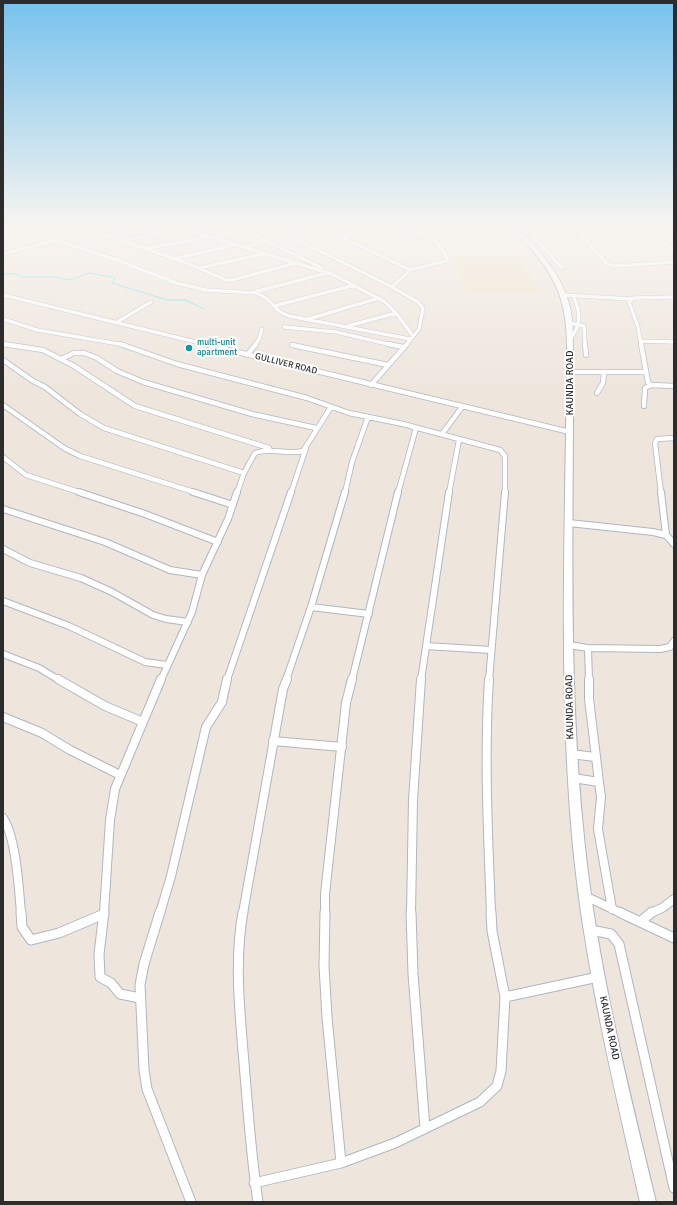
<!DOCTYPE html>
<html>
<head>
<meta charset="utf-8">
<style>
	body { margin:0 }
	#map { position:relative; width:677px; height:1205px; overflow:hidden; background:#eee6dd; font-family:Signika,sans-serif }
	canvas { display:block }
	.frame { position:absolute; inset:0; border:4px solid #2c2c2c; pointer-events:none }
</style>
</head>
<body>
<div id="map">
<canvas width="677" height="1205"></canvas>
<div class="frame"></div>
</div>
<script>
const g = document.querySelector('canvas').getContext('2d');
g.lineJoin = 'round';
function fillPath(path, color) { g.fillStyle = color; g.fill(path, 'evenodd'); }
function stroke(path, color, width, dash) { g.strokeStyle = color; g.lineWidth = width; g.lineCap = dash ? 'butt' : 'round'; g.setLineDash(dash || []); g.stroke(path); }
function write(font, color, halo, rows, align = 'center') {
  g.font = font + ' Signika,sans-serif'; g.lineWidth = 4; g.setLineDash([]); g.textBaseline = 'middle'; g.strokeStyle = halo; g.fillStyle = color; for (const [text, x, y, turn = 0] of rows) {
    g.save(); g.translate(x, y); g.rotate((+turn || 0) * Math.PI / 180); g.textAlign = isNaN(turn) ? turn : align; if (halo) g.strokeText(text, 0, 0); g.fillText(text, 0, 0); g.restore();
  }
}
const education = new Path2D(`
	M518,254L541,293H466L453,257Z`);
const stream = new Path2D(`
	M3,274H17L22,277H55L70,280L89,273L113,277L115,279L112,283L167,300H185L204,309`);
const streetFar4 = new Path2D(`
	M170,225L332,274L385,302L396,313L413,336
	M234,225L322,268
	M268,225L392,287L418,302L423,308L419,329L406,345
	M317,225L410,270
	M523,225L562,268
	M590,225L580,226L576,229L607,264L615,266L674,262
	M644,225L674,251
	M86,228L184,262L226,280H232L296,263
	M190,231L202,225
	M96,232L132,225
	M655,234L674,231
	M343,237L374,225
	M3,238L22,234L47,225
	M215,238L241,228
	M55,240L117,260L176,283L206,290L257,293L267,299L280,312L289,316L410,339
	M401,240L423,232
	M120,241L180,229
	M246,248L265,239
	M145,249L207,237
	M3,254L45,243L94,225
	M173,259L234,245
	M199,268L263,254
	M410,270L446,261L448,259L438,244L415,225
	M392,287L410,270
	M254,292L327,273
	M3,295L208,345
	M563,295L632,299
	M274,306L355,285
	M3,319L37,330L125,345
	M308,319L379,298
	M117,322L151,302
	M569,323L584,326L585,345
	M348,326L396,313
	M284,327L336,332L392,345
	M570,339C581,326 581,311 573,296
	M641,341L674,342
	M3,344L7,345
	M255,345L259,339L262,329
	M641,345L638,327L629,302L634,298L674,297`);
const streetFar3 = new Path2D(`
	M3,344L43,350L74,366L135,406L269,448
	M120,344L177,364L307,398L349,413L403,424L500,450L505,456V493
	M204,344L570,432
	M388,344L403,347
	M585,344L586,355
	M641,344L648,382L651,385L674,386
	M292,345L388,365
	M247,355L256,344
	M61,359L74,353H84L97,358L117,371L143,382L252,414L316,428
	M3,360L33,381L45,387L80,414L104,428L244,473
	M570,372H645
	M371,385L407,344
	M597,393L603,383L604,372
	M3,405L64,448L80,456L197,493
	M644,406L645,388L651,385
	M442,434L462,407
	M3,457L26,475L82,493
	M237,493L244,473L255,453C271,447 287,455 303,451L331,407
	M291,493L306,448
	M345,493L352,462L368,417
	M398,493L416,428
	M449,493L459,440
	M661,493L655,443L657,439L674,438`);
const streetFar2 = new Path2D(`
	M79,492L145,514L218,542
	M193,492L233,505
	M661,492L666,535L674,544
	M3,509L105,542L170,570L202,575
	M569,523L653,532L666,535
	M3,549L30,563L81,578L112,592L153,615L166,619L188,622
	M3,601L69,626L145,662L167,665
	M311,607L369,614
	M569,645L588,648L660,649L670,647L674,641
	M426,646L491,650
	M588,648L589,680
	M3,654L39,668L59,680
	M161,680L192,612L202,575L228,519L237,492
	M227,680L291,492
	M286,680L311,607L345,492
	M352,680L398,492
	M421,680L449,492
	M489,680L505,492`);
const streetFar1 = new Path2D(`
	M58,679L105,706L143,722
	M489,679C484,757 488,835 491,913
	M589,679V699L599,782
	M3,717L42,733L70,750L120,775
	M273,741L342,747
	M571,754L595,757
	M573,778L599,782L601,797L598,829L612,909
	M3,818C16,837 19,889 21,913
	M585,896L621,913
	M104,913L110,820L115,789L161,679
	M160,913L171,876L206,727L222,702L227,679
	M243,913L283,689L287,679
	M325,913V894L346,703L352,679
	M411,913L413,800L421,679
	M651,913L662,908L674,899`);
const street = new Path2D(`
	M21,912L22,927L31,940L59,933L104,914
	M104,912L99,954L100,977L111,983L120,994L140,998
	M160,912L144,964L140,985L144,1070L147,1089L191,1202
	M243,912C234,962 240,1013 244,1063C248,1110 251,1156 258,1202
	M325,912L324,966L327,1017L341,1163
	M411,912L413,974L425,1128
	M619,912L674,938
	M640,922L652,912
	M591,930L611,934L619,944L674,1188
	M505,997L598,977
	M254,1183L341,1163L395,1143L480,1102L497,1086L501,1071L505,997L492,931L491,912`);
const secondary = new Path2D(`
	M507,225H512C538,247 562,274 570,307C573,320 573,334 573,347C574,510 567,674 584,837C596,960 627,1082 656,1202H640C613,1081 583,960 572,836C558,674 566,510 567,347C567,303 557,277 527,244C521,238 513,232 507,225Z`);
const markers = [
	[189,348,4,"#0f9aa8"]
];
const farCulturenames = [
	["multi-unit",197,343],
	["apartment",197,353]
];
const farStreetnames = [
	["GULLIVER ROAD",286,364,14]
];
const streetNames = [
	["KAUNDA ROAD",570,383,-90],
	["KAUNDA ROAD",570,707,-91],
	["KAUNDA ROAD",609,1028,78]
];
fillPath(education, '#f0e3cc');
stroke(stream, '#6bd7f5', 1);
stroke(streetFar4, '#b1b5c0', 4.5);
stroke(streetFar3, '#b1b5c0', 6);
stroke(streetFar2, '#b1b5c0', 8);
stroke(streetFar1, '#b1b5c0', 10);
stroke(street, '#b1b5c0', 11);
stroke(secondary, '#b1b5c0', 2);
stroke(streetFar4, '#fff', 3.5);
stroke(streetFar3, '#fff', 4.5);
stroke(streetFar2, '#fff', 6);
stroke(streetFar1, '#fff', 8);
stroke(street, '#fff', 9);
fillPath(secondary, '#fff');
const sky = g.createLinearGradient(0, 0, 0, 394);
sky.addColorStop(0, '#76c2ed');
sky.addColorStop(0.57, '#f7f4f0');
sky.addColorStop(1, '#f7f4f000');
g.fillStyle = sky;
g.fillRect(0, 0, 677, 394);
for (const [x, y, r, color] of markers) { const dot = new Path2D(); dot.arc(x, y, r, 0, 2 * Math.PI); g.fillStyle = color; g.fill(dot); stroke(dot, '#fff', 1.5); }
write('9px', '#0d838f', '#fff', farCulturenames, 'left');
write('9px', '#2c2c2c', '#fff', farStreetnames);
write('10px', '#2c2c2c', '#fff', streetNames);
</script>
</body>
</html>
